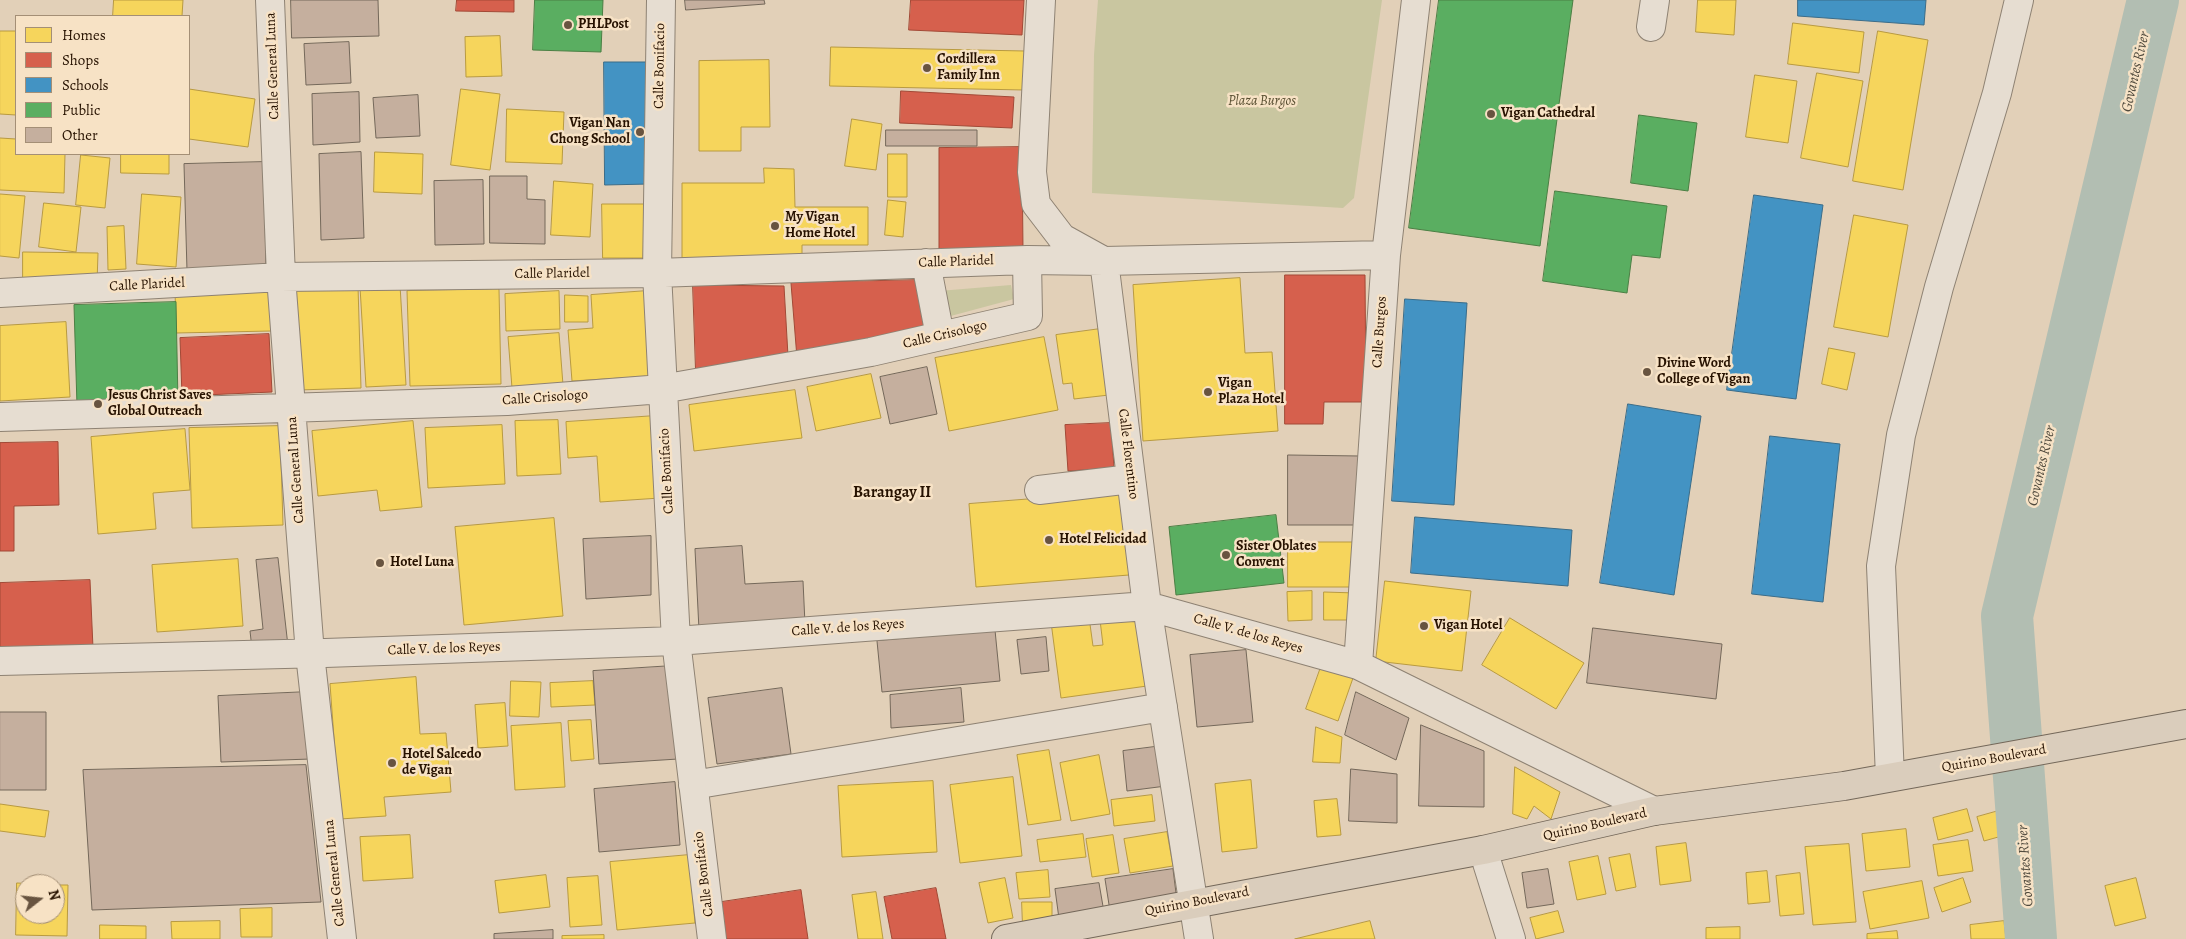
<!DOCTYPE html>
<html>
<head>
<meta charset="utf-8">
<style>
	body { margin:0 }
	#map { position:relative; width:2186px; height:939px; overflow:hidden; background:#e2d0b8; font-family:Alegreya,serif }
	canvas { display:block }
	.legend { position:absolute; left:15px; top:15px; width:175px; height:140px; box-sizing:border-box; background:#f7e2c5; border:1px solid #a48f76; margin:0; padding:6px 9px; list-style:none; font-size:15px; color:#271200 }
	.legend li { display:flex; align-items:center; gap:10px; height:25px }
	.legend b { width:25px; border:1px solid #a48f76 }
	.north { position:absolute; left:15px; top:874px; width:50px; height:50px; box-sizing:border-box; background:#f7e2c5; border:1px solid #a48f76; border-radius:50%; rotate:74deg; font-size:14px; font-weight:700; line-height:20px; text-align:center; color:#271200 }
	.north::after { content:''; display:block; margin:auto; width:18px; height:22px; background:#685440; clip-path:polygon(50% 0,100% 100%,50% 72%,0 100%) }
</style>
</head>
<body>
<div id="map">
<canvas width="2186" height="939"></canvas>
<ul class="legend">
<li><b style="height:14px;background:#f6d55c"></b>Homes</li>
<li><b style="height:14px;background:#d6604d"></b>Shops</li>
<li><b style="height:14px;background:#4393c3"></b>Schools</li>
<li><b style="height:14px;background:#5aae61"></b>Public</li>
<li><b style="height:14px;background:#c5af9e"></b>Other</li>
</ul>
<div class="north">N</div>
</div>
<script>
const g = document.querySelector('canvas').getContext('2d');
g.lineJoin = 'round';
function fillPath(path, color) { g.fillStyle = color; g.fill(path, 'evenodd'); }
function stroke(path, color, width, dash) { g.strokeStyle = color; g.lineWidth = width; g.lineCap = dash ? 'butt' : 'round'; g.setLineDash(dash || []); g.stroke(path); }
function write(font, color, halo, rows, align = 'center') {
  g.font = font + ' Alegreya,serif'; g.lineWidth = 5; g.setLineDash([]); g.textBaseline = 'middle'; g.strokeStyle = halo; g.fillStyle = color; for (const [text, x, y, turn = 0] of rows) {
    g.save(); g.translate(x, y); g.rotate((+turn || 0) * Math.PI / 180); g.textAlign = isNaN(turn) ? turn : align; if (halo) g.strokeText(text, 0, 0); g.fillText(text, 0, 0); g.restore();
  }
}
const green = new Path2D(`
	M1098,0H1382L1354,198L1343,208L1092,193L1094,55Z
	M1011,285L1014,299L947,317L939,291Z`);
const homes = new Path2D(`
	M114,0H183L182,16H113Z
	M1698,0H1736L1734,35L1696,32Z
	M1793,23L1864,32L1859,73L1788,64Z
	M0,31H16V115L0,114Z
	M1878,31L1928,40L1903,190L1853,181Z
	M500,36L502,76L466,77L465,37Z
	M831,47L1025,51L1024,90L830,86Z
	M769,60L770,127H741V151H699V61Z
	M1817,73L1863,81L1848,167L1801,158Z
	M1755,75L1797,81L1788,143L1746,137Z
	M189,89L255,99L248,147L189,139Z
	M461,89L500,94L490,170L451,165Z
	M507,109L564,112L562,164L506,162Z
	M852,119L882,124L876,170L845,166Z
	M0,138L16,139V154H65L64,193L0,190Z
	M375,152L423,154L422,194L374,192Z
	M121,154H169V174L121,173Z
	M888,154H907V197H888Z
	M81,155L110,158L105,208L76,205Z
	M764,168L794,169L795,207H868V245H802V259L682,258V183H764Z
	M554,181L593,184L590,237L551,235Z
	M0,194L25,196L19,258L0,256Z
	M142,194L181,197L176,267L137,264Z
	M888,200L906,202L903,237L885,235Z
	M44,203L81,207L76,252L39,247Z
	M602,204H646V258H603Z
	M1854,215L1908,225L1888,337L1834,327Z
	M124,226L126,269L108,270L107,227Z
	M23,252L98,253L97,283L23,281Z
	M1240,278L1245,353L1272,352L1278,431L1143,441L1133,285Z
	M400,285L406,385L366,387L360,287Z
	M270,286L271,331L176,333L175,289Z
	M358,286L361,388L298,390L294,288Z
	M499,289L501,384L410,386L407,291Z
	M559,291L560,329L506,331L505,294Z
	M647,291L653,376L572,381L568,330L593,328L591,295Z
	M565,295L588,296V322H565Z
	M66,322L70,397L0,401V326Z
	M1100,329L1109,395L1074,399L1072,383L1063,384L1056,335Z
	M559,333L563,385L512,388L508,337Z
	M1044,337L1058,410L949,431L935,358Z
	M1829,348L1855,353L1847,390L1822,384Z
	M871,374L881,418L816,431L807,387Z
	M795,390L802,438L694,451L689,405Z
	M655,416L660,498L600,502L597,456L568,458L566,422Z
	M558,420L561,474L517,476L515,421Z
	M413,421L422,507L380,511L377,490L318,496L312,431Z
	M502,425L505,484L428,488L425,428Z
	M280,426L283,525L192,528L189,428Z
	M185,429L190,490L153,493L156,529L98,534L91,437Z
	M1122,492L1129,575L976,587L969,504Z
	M554,518L563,616L464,625L455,527Z
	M1288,542H1357V587H1288Z
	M238,559L243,626L157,632L152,565Z
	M1385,581L1471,591L1462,671L1376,661Z
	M1312,591V620L1288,621L1287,592Z
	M1324,592L1356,593L1355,620H1324Z
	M1137,615L1147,686L1061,698L1051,622L1089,617L1093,646L1103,645L1100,620Z
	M1510,618L1584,663L1556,709L1482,665Z
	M1321,667L1353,678L1338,721L1306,709Z
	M416,677L420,734L446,733L451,792L384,797L386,816L340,819L330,684Z
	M511,681L541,682L539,717L510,716Z
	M593,681L595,705L551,707L550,683Z
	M505,703L508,746L478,748L475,705Z
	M591,720L594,759L571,761L568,721Z
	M561,723L565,787L515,790L511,726Z
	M1316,727L1342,737L1340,763L1313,762Z
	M1049,750L1061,820L1028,825L1017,755Z
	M1099,755L1110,814L1071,821L1060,763Z
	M1515,767L1560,792L1551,819L1534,806L1527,819L1513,814Z
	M1013,777L1022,856L960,863L950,785Z
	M1251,780L1257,848L1222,852L1215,784Z
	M933,781L937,852L842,857L838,786Z
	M1152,795L1155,821L1114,826L1111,800Z
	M1337,799L1341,835L1317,837L1314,801Z
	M0,804L49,811L45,837L0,831Z
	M1967,809L1973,831L1938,840L1933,818Z
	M2002,810L2009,834L1984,841L1977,817Z
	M1906,829L1910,867L1866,871L1862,834Z
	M1167,832L1173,866L1130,873L1124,839Z
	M1083,834L1086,857L1040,862L1037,840Z
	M410,835L413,878L363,881L360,837Z
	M1113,835L1119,873L1092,877L1086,839Z
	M1968,840L1973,871L1938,876L1933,845Z
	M1686,843L1691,881L1660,885L1656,847Z
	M1849,844L1856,922L1813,925L1805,847Z
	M1630,854L1636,887L1616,891L1609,858Z
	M689,855L695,923L617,930L610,862Z
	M1598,856L1606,894L1577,900L1569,862Z
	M1048,870L1050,897L1019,899L1016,873Z
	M1767,871L1770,902L1748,904L1746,873Z
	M1800,873L1804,914L1780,916L1776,876Z
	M546,875L550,907L499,913L495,881Z
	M598,876L602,925L570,927L567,878Z
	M1005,878L1013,918L988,923L979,883Z
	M1963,878L1971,902L1942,912L1934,888Z
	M2136,878L2146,918L2115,926L2105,886Z
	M1922,881L1929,918L1870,929L1863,892Z
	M17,883L36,884H25V914H55V885H68L67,936L16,935Z
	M876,892L883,939H858L852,895Z
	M1022,902H1052V927H1023Z
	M272,908V937H241L240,909Z
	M1558,911L1564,932L1536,939L1530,918Z
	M220,921V939H172L171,922Z
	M1370,921L1375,939H1295Z
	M2004,921L2006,939H1971L1970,925Z
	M100,925L146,926V939H100Z
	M1740,927V939H1706V928Z
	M1897,931L1898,939H1867V934Z
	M604,935V939H562V936Z`);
const shops = new Path2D(`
	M457,0H514V12L456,11Z
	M911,0H1024L1022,35L909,30Z
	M901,91L1014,97L1012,128L900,123Z
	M1022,147L1023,251H939V148Z
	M1285,275H1365L1366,402H1324L1323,424H1285Z
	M919,280L926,326L797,358L791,283Z
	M693,285L784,286L788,356L696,372Z
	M269,334L272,392L182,396L180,338Z
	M1111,423L1114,468L1068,471L1065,425Z
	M58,442L59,505L14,506V551H0V443Z
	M90,580L93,648L0,651V583Z
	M936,888L946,939H892L884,897Z
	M801,890L808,939H720L715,903Z`);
const schools = new Path2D(`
	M1798,0H1926L1924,25L1798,16Z
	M604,62H648L649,184L605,185Z
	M1754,195L1823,205L1796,399L1727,390Z
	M1405,299L1467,303L1454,505L1392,501Z
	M1628,404L1701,416L1674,595L1600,583Z
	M1770,436L1840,444L1823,602L1752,594Z
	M1415,517L1572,530L1568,586L1411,573Z`);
const public = new Path2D(`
	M535,0H603L601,52L533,50Z
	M1439,0H1573L1540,246L1409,228Z
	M1639,115L1697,123L1688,191L1631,183Z
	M1555,191L1667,206L1660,258L1632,255L1627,293L1543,281Z
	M176,302L178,403L77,406L74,305Z
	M1276,515L1284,583L1176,595L1169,527Z`);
const river = new Path2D(`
	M2031,939L2007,616L2153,0`);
const building = new Path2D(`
	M291,0H378L379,36L292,38Z
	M685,0H764L765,4L686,10Z
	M349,42L351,83L306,85L304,44Z
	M359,92L360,142L313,145L312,94Z
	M418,95L420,136L376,138L373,98Z
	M886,130H977V146H886Z
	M361,152L364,238L321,240L319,154Z
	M264,162L266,269L187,271L184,164Z
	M490,176H527V199L545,200V244L490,243Z
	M483,180L484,244L435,245L434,181Z
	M927,367L937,414L890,424L880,377Z
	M1288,455L1360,456V525H1288Z
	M651,536V595L586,599L583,539Z
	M742,546L745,584L803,581L805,624L699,630L695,549Z
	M278,558L288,646L252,649L250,631L263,629L256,560Z
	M1593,628L1722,644L1716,699L1587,683Z
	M995,630L1000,681L882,692L877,641Z
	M1046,637L1049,671L1021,674L1017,640Z
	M1246,650L1253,722L1197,727L1190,655Z
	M672,666L678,759L599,764L593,671Z
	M782,688L791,754L717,764L708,698Z
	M961,688L964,722L891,728L890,695Z
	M308,692L311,759L221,762L218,696Z
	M1356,692L1409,718L1396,760L1345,735Z
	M0,712H46V790H0Z
	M1421,725L1484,751V807L1419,806Z
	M1162,746L1166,786L1127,791L1123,751Z
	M306,765L321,902L92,910L83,770Z
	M1351,769L1397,774V823L1349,821Z
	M675,782L680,845L599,852L594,789Z
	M1173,869L1177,901L1110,911L1105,879Z
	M1548,869L1554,904L1527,908L1522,873Z
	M1099,883L1105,918L1060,926L1055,889Z
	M553,930V939H494V934Z`);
const minor = new Path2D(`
	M270,0L281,277L310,654L342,939
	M661,0L657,273L676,641L712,939
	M1041,0L1032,172L1036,204L1062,238L1100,259
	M1651,27L1655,0
	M1104,261L1147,606L1199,939
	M926,263L940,336
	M0,293L281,277L657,273L1027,260L1104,261L1386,255
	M0,417L507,401L662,389L871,352L1028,316L1027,260
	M1039,490L1131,479
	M0,661L325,653L676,641L1147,606L1358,665L1654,811
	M1358,665L1386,255L1416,0
	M1890,777L1881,566L1901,435L1939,287L1997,93L2019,0
	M693,785L1163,707
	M1483,850L1511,939`);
const major = new Path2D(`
	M1006,939L1483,850L1654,811L1844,786L2186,724`);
const markers = [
	[568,25,5,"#685440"],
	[927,68,5,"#685440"],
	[1491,114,5,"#685440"],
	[640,132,5,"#685440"],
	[775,226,5,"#685440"],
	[1647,372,5,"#685440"],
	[1208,392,5,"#685440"],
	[98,404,5,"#685440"],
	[1049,540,5,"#685440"],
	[1226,555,5,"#685440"],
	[380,563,5,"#685440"],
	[1424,626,5,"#685440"],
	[392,763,5,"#685440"]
];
const poiNames = [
	["PHLPost",578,25],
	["Cordillera",937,60],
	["Family Inn",937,76],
	["Vigan Cathedral",1501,114],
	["Vigan Nan",630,124,"right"],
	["Chong School",630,140,"right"],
	["My Vigan",785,218],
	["Home Hotel",785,234],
	["Divine Word",1657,364],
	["College of Vigan",1657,380],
	["Vigan",1218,384],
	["Plaza Hotel",1218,400],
	["Jesus Christ Saves",108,396],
	["Global Outreach",108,412],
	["Hotel Felicidad",1059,540],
	["Sister Oblates",1236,547],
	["Convent",1236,563],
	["Hotel Luna",390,563],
	["Vigan Hotel",1434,626],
	["Hotel Salcedo",402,755],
	["de Vigan",402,771]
];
const streetNames = [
	["Calle General Luna",273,66,-92],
	["Calle Bonifacio",660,66,-89],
	["Calle Plaridel",956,262,-2],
	["Calle Plaridel",552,274,-1],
	["Calle Plaridel",147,285,-3],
	["Calle Burgos",1380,332,-86],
	["Calle Crisologo",945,335,-13],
	["Calle Crisologo",545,398,-4],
	["Calle Florentino",1128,454,83],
	["Calle General Luna",296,470,-94],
	["Calle Bonifacio",667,471,-93],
	["Calle V. de los Reyes",848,628,-4],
	["Calle V. de los Reyes",1248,634,16],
	["Calle V. de los Reyes",444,649,-2],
	["Quirino Boulevard",1994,759,-10],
	["Quirino Boulevard",1595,825,-13],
	["Calle General Luna",335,873,-96],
	["Calle Bonifacio",704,874,-97],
	["Quirino Boulevard",1197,902,-11]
];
const parkNames = [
	["Plaza Burgos",1262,102]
];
const waterNames = [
	["Govantes River",2136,72,-77],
	["Govantes River",2042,466,-77],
	["Govantes River",2026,866,-94]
];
const quarterNames = [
	["Barangay II",892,493]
];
fillPath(green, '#c9c6a0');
fillPath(homes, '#f6d55c');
stroke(homes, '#b89a40', 1);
fillPath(shops, '#d6604d');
stroke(shops, '#a24936', 1);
fillPath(schools, '#4393c3');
stroke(schools, '#3b6c88', 1);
fillPath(public, '#5aae61');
stroke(public, '#4b7f44', 1);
stroke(river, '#b2beb2', 52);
fillPath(building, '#c5af9e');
stroke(building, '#74685a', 1);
stroke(minor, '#8e8273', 30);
stroke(major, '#74685a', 30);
stroke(minor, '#e6ddd1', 28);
stroke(major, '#dacdbc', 28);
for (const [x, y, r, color] of markers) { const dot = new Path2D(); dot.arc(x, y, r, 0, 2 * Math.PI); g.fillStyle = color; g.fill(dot); stroke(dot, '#f7e2c5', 2); }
write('bold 14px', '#271200', '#f7e2c5', poiNames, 'left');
write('14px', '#271200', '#f7e2c5', streetNames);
write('italic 14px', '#584e31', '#f7e2c5', parkNames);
write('italic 15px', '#514b3e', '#f7e2c5', waterNames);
write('bold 16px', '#271200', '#f7e2c5', quarterNames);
</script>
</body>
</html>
